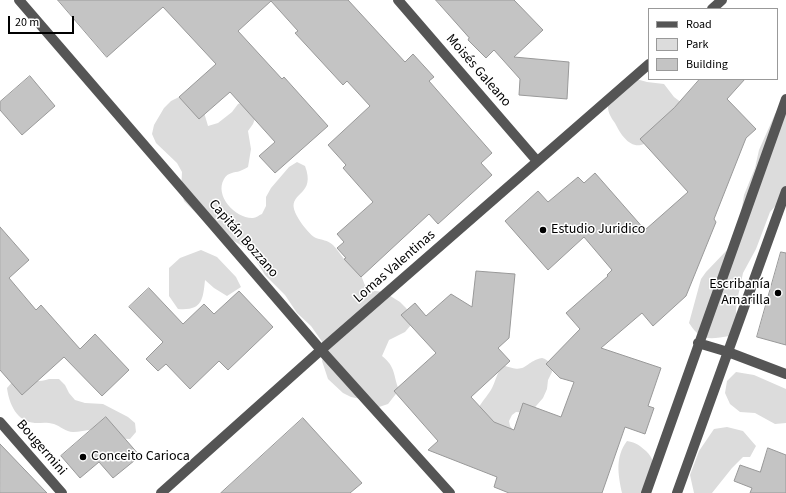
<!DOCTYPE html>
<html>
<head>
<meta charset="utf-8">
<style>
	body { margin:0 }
	#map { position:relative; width:786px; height:493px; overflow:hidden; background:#fff; font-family:"Source Sans 3",sans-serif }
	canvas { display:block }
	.legend { position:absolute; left:648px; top:8px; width:130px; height:72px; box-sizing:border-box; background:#fff; border:1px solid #999; margin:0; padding:5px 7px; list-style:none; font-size:12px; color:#000 }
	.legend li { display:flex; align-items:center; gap:8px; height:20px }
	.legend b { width:20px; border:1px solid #999 }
	.scale { position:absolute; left:8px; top:16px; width:66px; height:18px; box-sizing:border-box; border:2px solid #000; border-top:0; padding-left:5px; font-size:12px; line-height:14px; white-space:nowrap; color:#000; -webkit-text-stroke:3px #fff; paint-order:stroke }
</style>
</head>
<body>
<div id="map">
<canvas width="786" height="493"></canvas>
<ul class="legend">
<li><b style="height:5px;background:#555"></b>Road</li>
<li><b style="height:11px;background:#dcdcdc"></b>Park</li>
<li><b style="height:11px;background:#c4c4c4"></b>Building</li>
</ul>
<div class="scale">20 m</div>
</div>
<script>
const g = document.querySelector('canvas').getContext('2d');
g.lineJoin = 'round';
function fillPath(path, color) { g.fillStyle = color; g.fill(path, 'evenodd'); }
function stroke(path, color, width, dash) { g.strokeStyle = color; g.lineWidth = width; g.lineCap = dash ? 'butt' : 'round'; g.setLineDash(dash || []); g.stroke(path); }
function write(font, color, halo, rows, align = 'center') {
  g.font = font + ' "Source Sans 3",sans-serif'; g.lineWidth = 3; g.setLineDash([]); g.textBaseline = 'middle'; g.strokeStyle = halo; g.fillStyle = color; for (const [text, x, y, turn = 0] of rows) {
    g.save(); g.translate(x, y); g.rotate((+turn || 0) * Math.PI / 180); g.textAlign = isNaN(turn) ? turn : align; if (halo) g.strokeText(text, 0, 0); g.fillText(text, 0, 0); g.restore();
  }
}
const green = new Path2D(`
	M629,77L647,82L664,84L674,97L682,103C675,111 652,140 644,144C631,150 621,135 616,125C615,122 612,120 611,117C602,101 615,84 629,77Z
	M786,94V194L770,212L756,249L743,273L737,301L736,311L738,320L730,336C710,339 701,342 689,323L701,279L706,272L727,250L732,242L741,213L744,195L755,168L759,150L775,114Z
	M179,97L203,109L208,126L218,123L232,112L238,104L246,101L256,116L253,124L248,131L251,149L248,167C246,168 243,170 240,171C234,173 228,172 224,179C214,196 236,219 253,218C256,218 259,215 262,214L266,206V197L271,188L289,167L297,162L305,166C316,195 290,192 294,209C296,217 309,235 316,238C322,240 327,240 333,245C337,249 340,254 344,259C348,263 355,266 358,271C362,275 363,282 366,287L375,291L384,292L400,302L406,308L411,316V325L405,332L389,340L382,356C396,367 393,375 399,390L388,404L379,407L361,399L351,397L343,393L328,379L322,361L324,352L323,343L311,326L297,313L285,295L265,275L254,257L248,249L212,229L184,201L181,191L182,172L177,163L156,143L152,134L154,125L164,108L171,101Z
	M201,250L217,257L236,277L241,287L227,296L214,288L205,280C203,300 202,311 178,309L169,296V268L180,258Z
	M542,358C549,360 552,364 552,372L548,380L547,389L543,398L530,413L516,412L512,415L509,421L510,426L516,434L531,464L479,407C483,400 489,394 492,388C496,380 497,372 503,365C528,375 523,362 542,358Z
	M736,372L754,375L786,389V423L775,424L755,413L740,412L730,404L725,393L727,381Z
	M49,379H59L65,385L69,393L75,400L85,403L103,404L128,417L135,423L136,432L130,439C114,439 106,432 92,430C86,430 79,432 73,432C66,432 60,426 54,424C47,422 42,423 35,423C17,422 9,404 7,388L14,380C26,380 38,383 49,379Z
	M727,427L743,431L756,446L750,457H743L732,468L712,493H694L690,475L699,451L714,429Z
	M627,441C637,443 639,445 646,451C660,464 651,478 646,493H622C618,474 615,457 627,441Z`);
const building = new Path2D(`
	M58,0H348L405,62L413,54L434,77L429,81L492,153L481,163L492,175L438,224L429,214L361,277L344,259L346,258L337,248L344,242L337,234L373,202L343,168L346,165L328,145L370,106L347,81L343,85L295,33L298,31L271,1L238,31L282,79L284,77L328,126L275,173L259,156L275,142L230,92L199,119L179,97L216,64L163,7L107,57Z
	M436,0H514L543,30L514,57L569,62L567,99L519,95L520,79L494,50L486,58L468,40L469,38Z
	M30,76L55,106L22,135L0,110V102Z
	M700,79H745L727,99L756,129L746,138L714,219L716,222L686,296L653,326L642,313L601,348L661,368L648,406L654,408L645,434L625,427L602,493H509L494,487L497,477L428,450L438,441L394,391L436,353L401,315L415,303L426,316L451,294L472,307L476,271L515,274L509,338L498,348L510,361L471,397L494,422L514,430L523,403L561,417L574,382L560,378L546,364L580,329L566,313L608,276L607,275L612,270L584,237L548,270L505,221L538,191L548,202L578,177L584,183L595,173L645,230L688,192L640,139L674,108Z
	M0,227L29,260L9,278L36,310L41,305L80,349L95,334L129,370L102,396L64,357L22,395L0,370Z
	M781,252L786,253V345L757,337Z
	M149,288L183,324L204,304L214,314L239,291L273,327L228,370L219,361L190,389L166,364L158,371L146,359L163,342L129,307Z
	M106,417L140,456L113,478L99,462L80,478L61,456Z
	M303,418L362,483L350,493H221Z
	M0,444L47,493H0Z
	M768,448L786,455V493H750L752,488L734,481L740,465L760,472Z`);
const minor = new Path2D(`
	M19,0L321,350L450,493
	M398,0L537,161
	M712,9L722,0
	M698,343L728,352L786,374
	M0,422L62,493
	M161,493L321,350L649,64
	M646,493L786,99
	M677,493L786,191`);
const markers = [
	[543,230,4,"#000"],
	[778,293,4,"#000"],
	[83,457,4,"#000"]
];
const streetNames = [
	["Moisés Galeano",478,71,49],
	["Capitán Bozzano",243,239,49],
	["Lomas Valentinas",395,267,-41],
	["Bougermini",41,448,49]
];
const poiNames = [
	["Estudio Juridico",551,230],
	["Escribanía",770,285,"right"],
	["Amarilla",770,301,"right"],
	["Conceito Carioca",91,457]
];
fillPath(green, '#dcdcdc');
fillPath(building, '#c4c4c4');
stroke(building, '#999', 1);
stroke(minor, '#555', 10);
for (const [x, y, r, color] of markers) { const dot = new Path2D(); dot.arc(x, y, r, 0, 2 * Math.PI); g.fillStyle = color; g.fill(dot); stroke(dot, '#fff', 1.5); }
write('14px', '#000', '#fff', streetNames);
write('14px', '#000', '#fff', poiNames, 'left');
</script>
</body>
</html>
